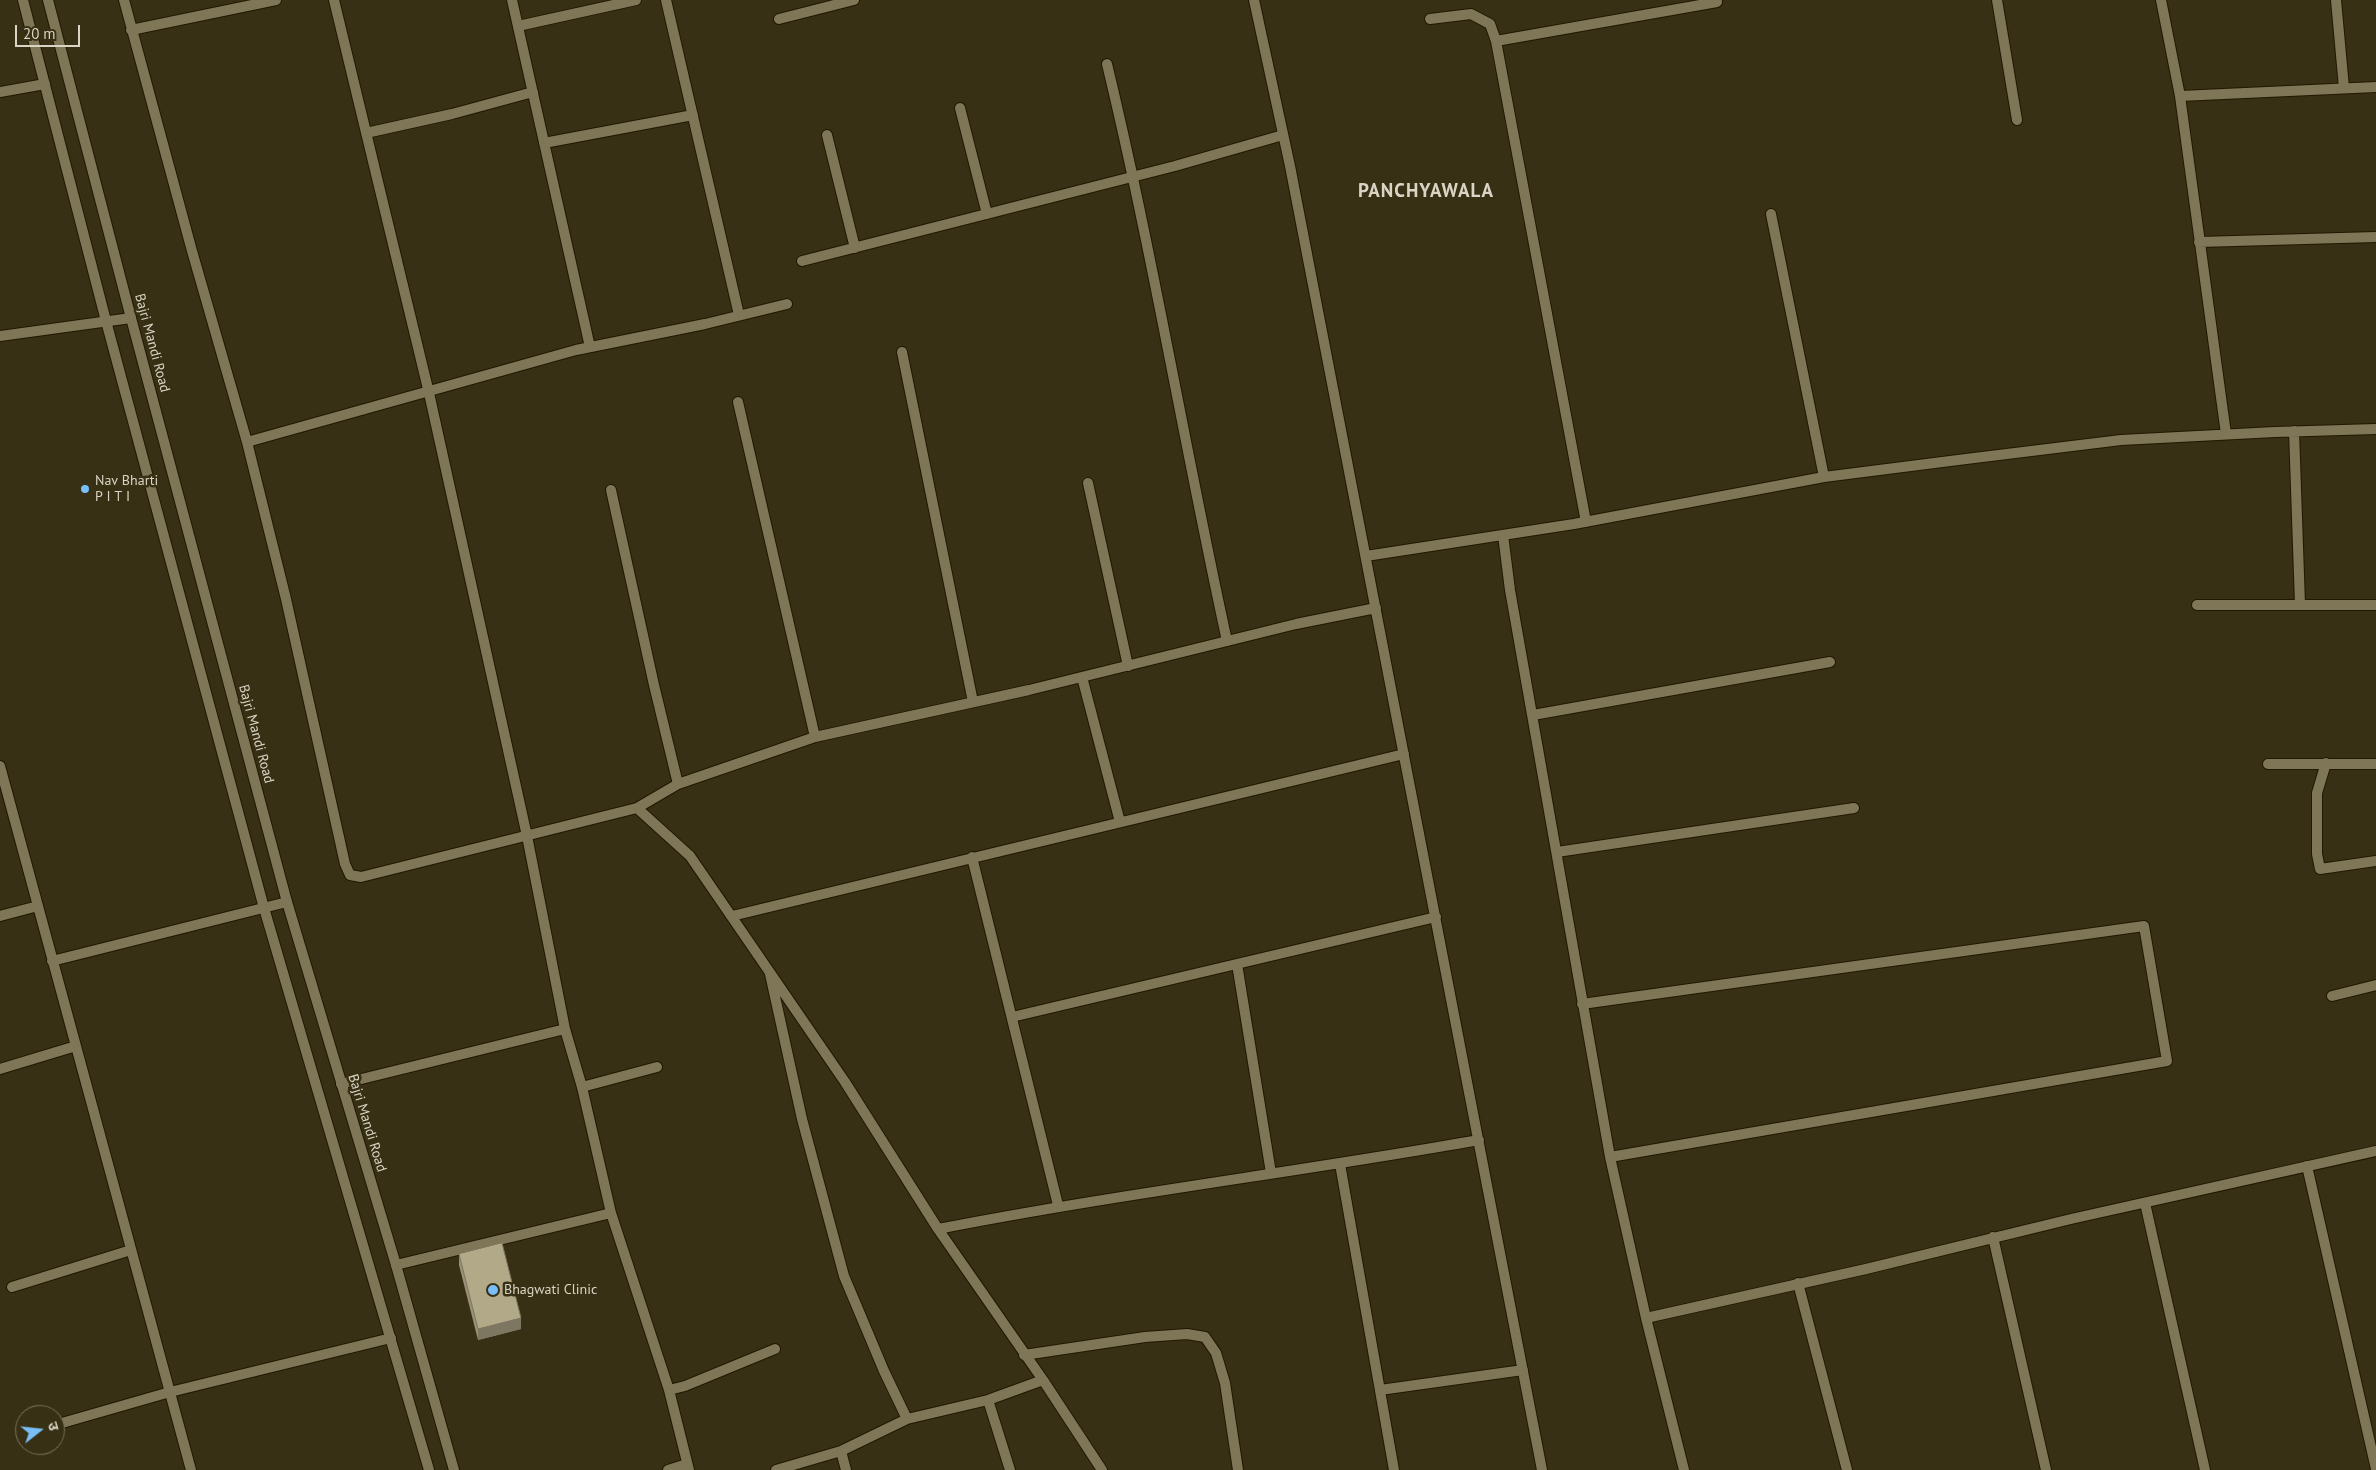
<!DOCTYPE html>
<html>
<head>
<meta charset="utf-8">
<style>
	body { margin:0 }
	#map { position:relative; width:2376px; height:1470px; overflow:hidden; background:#383014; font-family:"PT Sans","Noto Sans Devanagari",sans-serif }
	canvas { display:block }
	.north { position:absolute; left:15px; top:1405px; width:50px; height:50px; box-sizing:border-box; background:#383014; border:1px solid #78725a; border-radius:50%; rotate:74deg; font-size:14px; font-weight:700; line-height:20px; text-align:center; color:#d9d4c4 }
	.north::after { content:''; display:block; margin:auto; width:18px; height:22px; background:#78bff7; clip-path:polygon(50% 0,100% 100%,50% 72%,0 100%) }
	.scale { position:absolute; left:15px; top:25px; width:65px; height:22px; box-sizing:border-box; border:2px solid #d9d4c4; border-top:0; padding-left:6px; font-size:15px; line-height:18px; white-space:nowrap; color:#d9d4c4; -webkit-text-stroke:4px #383014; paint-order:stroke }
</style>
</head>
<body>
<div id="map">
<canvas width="2376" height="1470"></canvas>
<div class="north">उ</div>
<div class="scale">20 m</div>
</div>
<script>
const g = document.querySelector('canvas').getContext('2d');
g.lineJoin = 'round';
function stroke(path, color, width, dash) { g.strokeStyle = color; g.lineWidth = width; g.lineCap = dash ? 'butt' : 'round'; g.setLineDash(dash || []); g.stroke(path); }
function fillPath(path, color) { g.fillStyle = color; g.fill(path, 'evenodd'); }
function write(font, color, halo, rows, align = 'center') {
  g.font = font + ' "PT Sans",sans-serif'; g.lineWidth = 5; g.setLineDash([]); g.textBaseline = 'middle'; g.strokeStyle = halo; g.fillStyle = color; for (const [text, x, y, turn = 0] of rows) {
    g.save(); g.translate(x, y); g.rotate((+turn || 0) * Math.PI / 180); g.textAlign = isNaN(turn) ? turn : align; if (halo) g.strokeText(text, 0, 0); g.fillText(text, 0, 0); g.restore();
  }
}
const service = new Path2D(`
	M0,92L45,84
	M1771,214L1824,477
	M1088,483L1128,666
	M582,1087L657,1067`);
const minor = new Path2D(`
	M124,0L192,251L247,442L286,599L345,864L350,875L361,877L637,808L678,784L815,737L1029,690L1296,624L1376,608
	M334,0L429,393L527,836L565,1029L582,1087L611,1213L669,1390L689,1470
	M512,0L590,347
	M666,0L739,315
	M1254,0L1290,166L1542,1470
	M1997,0L2017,120
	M2161,0L2180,96L2226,434
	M2336,0L2344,88
	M779,19L854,0
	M1430,19L1471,14L1490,24L1496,41L1586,522
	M518,26L636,0
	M131,30L276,0
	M1496,41L1717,2
	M1107,64C1153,255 1185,449 1227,641
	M2180,96L2376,87
	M960,108L987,214
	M366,133L452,114L533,92
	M827,135L855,248
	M544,143L693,115
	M2199,242L2376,237
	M802,261L1175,166L1283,135
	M0,336L131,318
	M902,352L973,702
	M738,402L815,737
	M2294,431L2300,604
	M247,442L576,350L705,324L787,304
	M611,490L654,685L678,784
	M1503,535L1510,590L1610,1157L1646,1318L1684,1470
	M1366,556L1574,524L1824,477L1966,459L2121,440L2275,432L2376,429
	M2197,605H2376
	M1082,677L1120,822
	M1533,715L1830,662
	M2326,763L2317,793V854L2320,869L2376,861
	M2268,764H2376
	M0,766L191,1470
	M637,808L690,856L845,1082L938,1229L1043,1380L1102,1470
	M1557,852L1854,808
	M972,857L1058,1205
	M0,916L38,906
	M732,916L1404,754
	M52,961L287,902
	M1237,964L1271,1173
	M770,974L802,1119L844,1276L884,1371L907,1419
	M2332,996L2376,985
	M1582,1004L2144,926L2167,1061L1610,1157
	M1012,1017L1436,917
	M0,1069L76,1046
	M341,1084L565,1029
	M1340,1164L1394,1470
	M2307,1166L2376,1469
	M2145,1203L2205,1470
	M938,1229C1117,1194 1299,1172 1479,1140
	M1993,1237L2046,1470
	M396,1265L611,1213
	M1798,1283L1847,1470
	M12,1287L131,1250
	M1646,1318L1866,1269L2071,1219L2376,1151
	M1024,1355L1145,1337L1187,1334L1205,1337L1216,1353L1225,1383L1238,1470
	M669,1390L685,1386L775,1349
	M1380,1390L1523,1370
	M988,1400L1010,1470
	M55,1425L170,1392L391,1338
	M841,1451L846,1470
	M668,1470L687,1464
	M776,1470L841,1451L907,1419L988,1400L1043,1380`);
const tertiary = new Path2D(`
	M23,0L106,321L264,908L429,1470
	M48,0L131,318L287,902L396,1265L454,1470`);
const wall = new Path2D(`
	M459,1254L521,1329L478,1340L459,1265Z`);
const shadedWall = new Path2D(`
	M521,1318V1329L478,1340V1329Z`);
const building = new Path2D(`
	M502,1243L521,1318L478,1329L459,1254Z`);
const markers = [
	[85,489,5,"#78bff7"],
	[493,1290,6,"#78bff7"]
];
const streetNames = [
	["Bajri Mandi Road",152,343,75],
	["Bajri Mandi Road",256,734,75],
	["Bajri Mandi Road",367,1123,73]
];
const poiNames = [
	["Nav Bharti",95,481],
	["P I T I",95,497],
	["Bhagwati Clinic",504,1290]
];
const districtNames = [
	["PANCHYAWALA",1426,192]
];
stroke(service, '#201800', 12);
stroke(minor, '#201800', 12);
stroke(tertiary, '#201800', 12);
stroke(service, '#7f7557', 10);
stroke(minor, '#7f7557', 10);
stroke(tertiary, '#7f7557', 10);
fillPath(wall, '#999176');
fillPath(shadedWall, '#7d7660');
fillPath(building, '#b2a989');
stroke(building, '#7d7660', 1);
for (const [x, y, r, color] of markers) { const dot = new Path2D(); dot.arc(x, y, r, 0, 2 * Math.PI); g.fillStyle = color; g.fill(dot); stroke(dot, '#383014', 2); }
write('14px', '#d9d4c4', '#383014', streetNames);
write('14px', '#d9d4c4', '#383014', poiNames, 'left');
g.letterSpacing = '1px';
write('bold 19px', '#d9d4c4', '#383014', districtNames);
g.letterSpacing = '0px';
</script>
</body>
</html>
